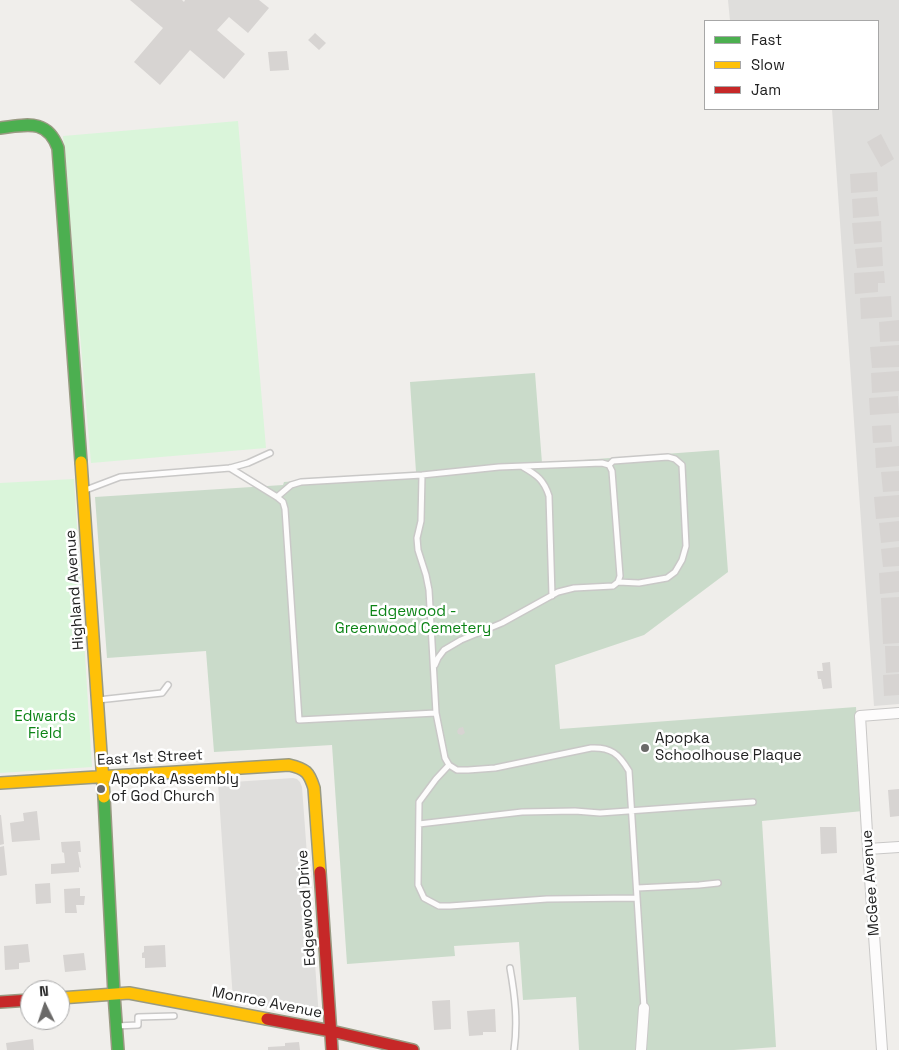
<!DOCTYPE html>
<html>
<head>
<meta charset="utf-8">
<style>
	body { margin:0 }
	#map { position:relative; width:899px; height:1050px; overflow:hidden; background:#f0eeeb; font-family:"Space Grotesk",sans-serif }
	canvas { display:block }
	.legend { position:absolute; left:704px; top:20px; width:175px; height:90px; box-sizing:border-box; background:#fff; border:1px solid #a7a7a7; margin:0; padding:6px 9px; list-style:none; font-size:15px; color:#222 }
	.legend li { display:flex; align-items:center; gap:10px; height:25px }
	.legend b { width:25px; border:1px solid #a7a7a7 }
	.north { position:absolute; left:20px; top:980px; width:50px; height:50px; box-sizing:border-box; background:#fff; border:1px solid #a7a7a7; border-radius:50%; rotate:356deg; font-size:14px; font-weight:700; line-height:20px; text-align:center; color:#222 }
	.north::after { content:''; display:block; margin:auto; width:18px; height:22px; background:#6a6968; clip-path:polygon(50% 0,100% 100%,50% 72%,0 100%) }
</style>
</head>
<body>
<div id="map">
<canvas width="899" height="1050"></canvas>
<ul class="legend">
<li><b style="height:6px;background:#4caf50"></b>Fast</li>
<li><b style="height:6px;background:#ffc107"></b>Slow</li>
<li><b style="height:6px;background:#c62828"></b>Jam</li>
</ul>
<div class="north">N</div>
</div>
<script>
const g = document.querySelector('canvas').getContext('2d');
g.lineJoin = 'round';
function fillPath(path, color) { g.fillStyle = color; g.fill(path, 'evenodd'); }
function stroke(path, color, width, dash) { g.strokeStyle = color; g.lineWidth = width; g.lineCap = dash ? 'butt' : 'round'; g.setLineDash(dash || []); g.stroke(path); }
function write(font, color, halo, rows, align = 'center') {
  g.font = font + ' "Space Grotesk",sans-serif'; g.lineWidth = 5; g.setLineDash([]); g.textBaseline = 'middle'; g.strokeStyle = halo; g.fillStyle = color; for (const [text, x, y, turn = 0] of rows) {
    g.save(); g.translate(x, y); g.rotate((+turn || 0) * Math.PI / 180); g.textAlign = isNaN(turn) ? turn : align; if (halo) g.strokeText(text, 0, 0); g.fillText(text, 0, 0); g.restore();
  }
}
const residential = new Path2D(`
	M728,0H899V704L874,706L832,109H878V21H730Z
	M293,778L297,779L300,782L302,787L319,1018L233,1000L218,783Z`);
const cemetery = new Path2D(`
	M535,373L542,463L719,450L728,572L644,635L555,665L560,729L856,707L863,811L762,821L776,1047L734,1050H579L576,997L523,1000L519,942L454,946L455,956L347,964L332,745L214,752L206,651L107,658L95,497L283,485L284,482L416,472L410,382Z`);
const park = new Path2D(`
	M238,121L266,448L91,463L63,136Z
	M74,479L92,767L0,773V483Z`);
const building = new Path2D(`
	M130,0H182L184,2L185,0H259L269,8L248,33L229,17L217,30L245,54L224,79L190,50L160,85L134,62L163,28Z
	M315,33L326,43L319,50L308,40Z
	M287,51L289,70L270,71L268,52Z
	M881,134L894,159L881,167L867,142Z
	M877,172L878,191L851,193L850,174Z
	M877,197L879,216L853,218L852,199Z
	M881,221L882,242L854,244L852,223Z
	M882,247L883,266L857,268L855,249Z
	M884,271L885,283H878V292L855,294L854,273Z
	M891,296L892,317L861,319L860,298Z
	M899,320V341L880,342L879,322Z
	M899,345V367L872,368L870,347Z
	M899,371V391L872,393L871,373Z
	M898,396L899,413L870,415L869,398Z
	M891,425L892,442L873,443L872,426Z
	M899,446V466L876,468L875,448Z
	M899,471V491L883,492L881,472Z
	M899,495V517L876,519L874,497Z
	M899,521V541L881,543L879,523Z
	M899,547V566L883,567L881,549Z
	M899,571V592L880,594L879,573Z
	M899,597V643L883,644L881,598Z
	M885,646H899V672L886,673Z
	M830,662L832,688L823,689L821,679H818L817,671H823L822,663Z
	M899,674V695L884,696L883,675Z
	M463,727L465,733L462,735L458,734L457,731L459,728Z
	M899,789V816L890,817L888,790Z
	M37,811L40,840L12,842L10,823L24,821L23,813Z
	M0,815H1L4,844L0,845Z
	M820,827H836L837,853L821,854Z
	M80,841L81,852H78L81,868L79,867V872L51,874V864L65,863L64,853L62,852L61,842Z
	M4,846L7,875L0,876V847Z
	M50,883L51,903L36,904L35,884Z
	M80,888V896H85L84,905H76L77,913H65L64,889Z
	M28,944L30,962L19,963V969L5,970L4,946Z
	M165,945L166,967L145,968V958H142V953L144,952V946Z
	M84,953L86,970L65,972L63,955Z
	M450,1000L451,1029L434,1030L432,1001Z
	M495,1009L496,1032H483V1035L469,1036L467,1011Z
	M33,1039L34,1050H7L6,1043Z
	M299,1042L300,1050H268V1047L285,1046V1043Z`);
const lane = new Path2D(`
	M609,465L613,461L668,457L675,459L682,465L686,546L682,560L675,572L667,578L639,583L618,582
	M523,467C537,475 544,480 549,496L552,596
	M230,468L277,497L283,502L285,509L299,720L436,713
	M422,475L421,521L417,538L418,550L426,575L429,590L436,713L445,758L449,765L457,770H468L495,768L591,748C611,747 619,754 629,771L644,1008
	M83,491L120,477L230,468L248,463L270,453
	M277,497L291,485L301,482L422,475L499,467L602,463L609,465L612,471L620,576L618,582L613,586L574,588L558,592L502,623L461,640L444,650L438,658L435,665
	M98,700L162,693L168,685
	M449,765L436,779L419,802L418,885L424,898L439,906H450L547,899L637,898
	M419,824L522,812L575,811L600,813L753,802
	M637,888L699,885L718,883
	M510,968C515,996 518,1022 514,1050
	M116,1026L138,1025V1017L174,1016`);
const street = new Path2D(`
	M868,849L899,847
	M641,1050L644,1008
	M882,1050L868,849L860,716L899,713`);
const fast = new Path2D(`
	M0,128C26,125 47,118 58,148L81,462
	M104,797L114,994L118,1050`);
const slow = new Path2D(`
	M81,462L104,797
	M0,783L289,765C306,769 309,772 314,788L320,872
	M60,998L129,993L267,1019`);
const jam = new Path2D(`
	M320,872L332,1050
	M0,1002L30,1000
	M267,1019L331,1031L413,1050`);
const markers = [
	[645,748,5,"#6a6968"],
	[101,789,5,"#6a6968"]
];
const streetNames = [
	["Highland Avenue",75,590,-94],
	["East 1st Street",150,758,-3],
	["McGee Avenue",871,883,-94],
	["Edgewood Drive",307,908,-94],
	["Monroe Avenue",267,1003,11]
];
const parkNames = [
	["Edgewood -",413,612],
	["Greenwood Cemetery",413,629],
	["Edwards",45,717],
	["Field",45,734]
];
const poiNames = [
	["Apopka",655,739],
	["Schoolhouse Plaque",655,756],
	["Apopka Assembly",111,780],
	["of God Church",111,797]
];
fillPath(residential, '#dfdedc');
fillPath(cemetery, '#cadbca');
fillPath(park, '#daf5da');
fillPath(building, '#d7d4d2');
stroke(lane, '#c9c8c7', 8);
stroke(street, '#c9c8c7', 12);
stroke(fast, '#999a82', 14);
stroke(slow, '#999a82', 14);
stroke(jam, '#999a82', 14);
stroke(lane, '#fdfcfc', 5);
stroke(street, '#fdfcfc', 10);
stroke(fast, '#4caf50', 11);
stroke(slow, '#ffc107', 11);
stroke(jam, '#c62828', 11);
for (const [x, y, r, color] of markers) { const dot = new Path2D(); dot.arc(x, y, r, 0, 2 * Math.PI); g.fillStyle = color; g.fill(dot); stroke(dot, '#fff', 2); }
write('15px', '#222', '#fff', streetNames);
write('15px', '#0c8416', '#fff', parkNames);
write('15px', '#222', '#fff', poiNames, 'left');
</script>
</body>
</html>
